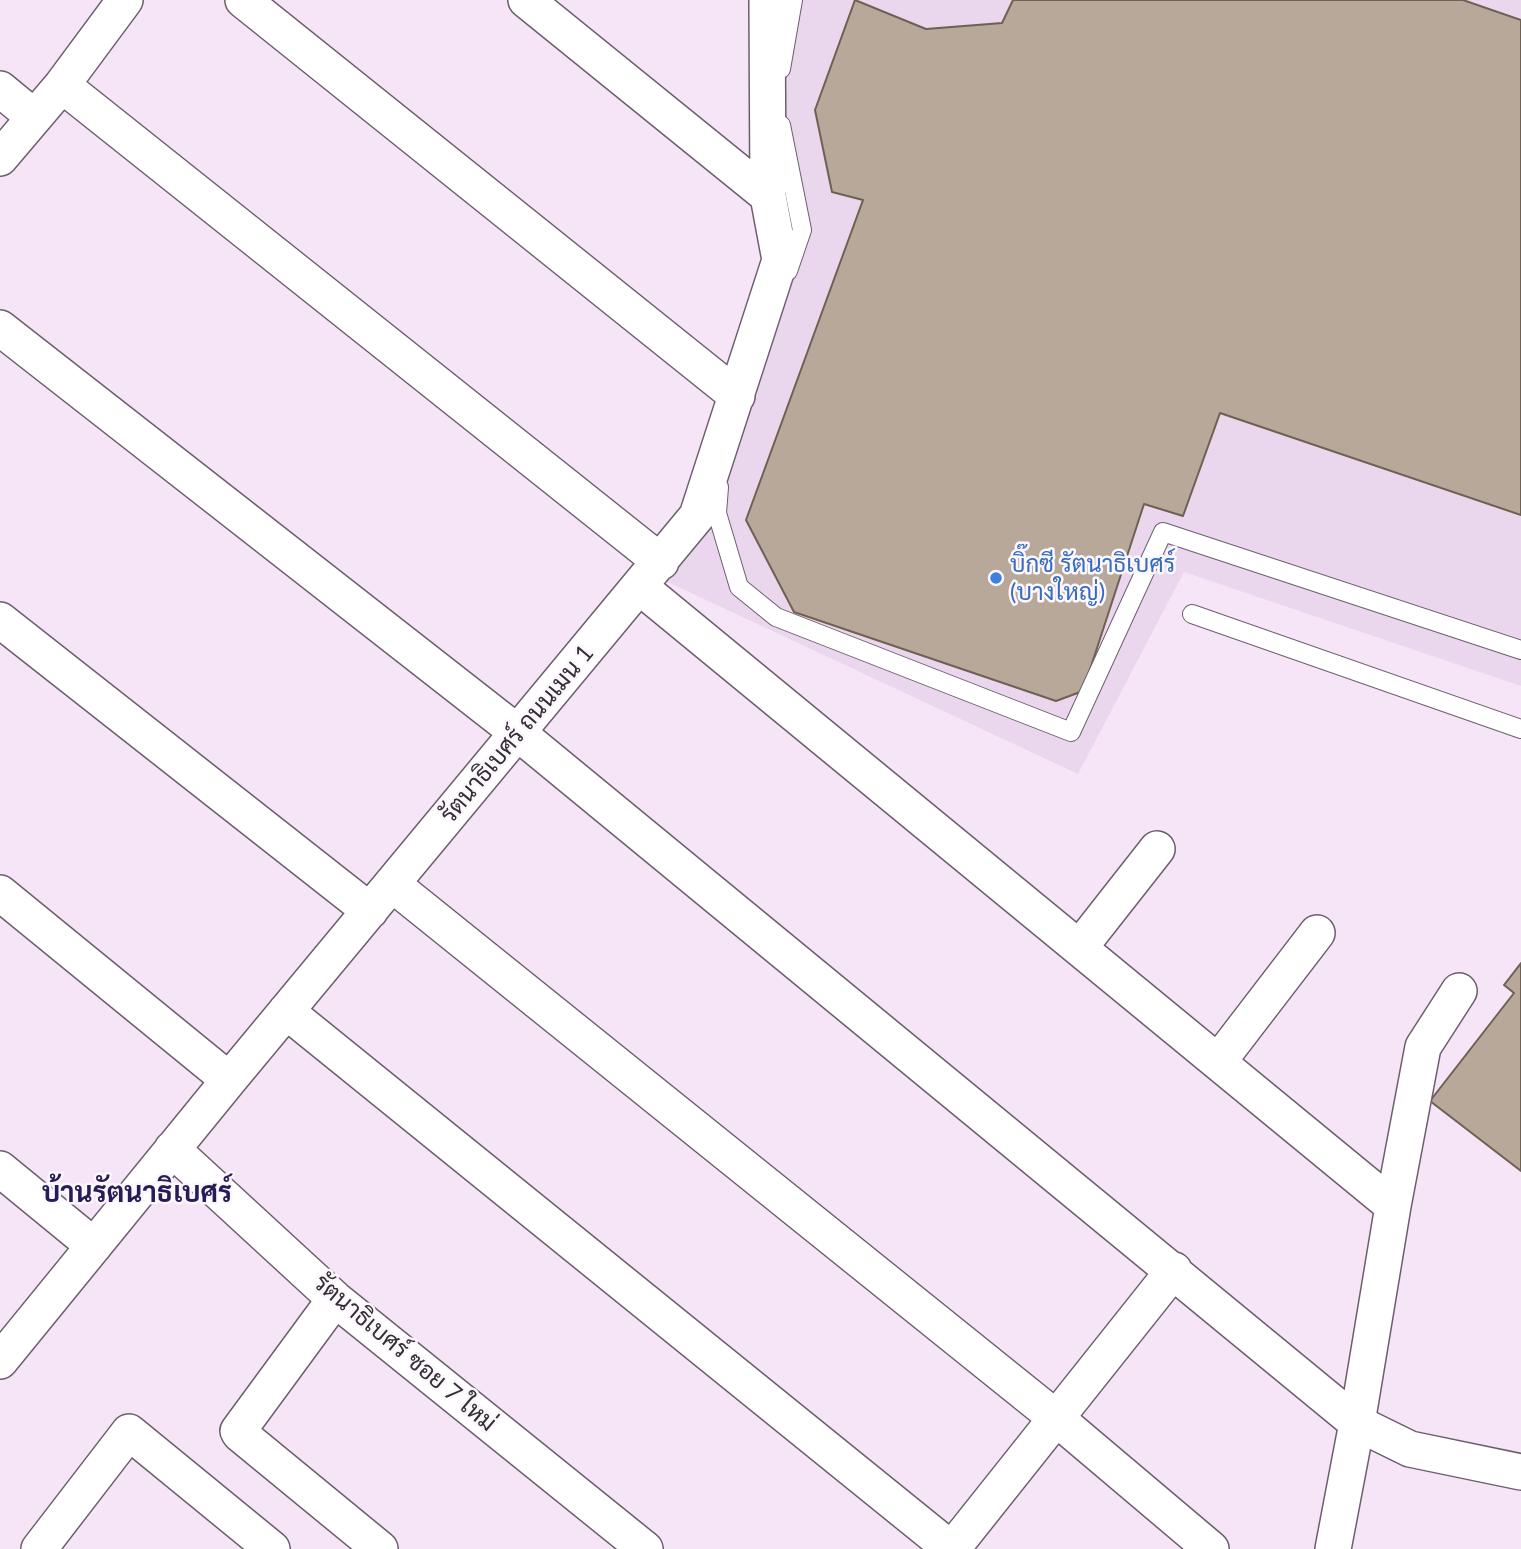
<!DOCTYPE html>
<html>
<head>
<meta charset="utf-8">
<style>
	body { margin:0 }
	canvas { display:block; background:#f5e5f7 }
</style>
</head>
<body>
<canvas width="1521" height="1549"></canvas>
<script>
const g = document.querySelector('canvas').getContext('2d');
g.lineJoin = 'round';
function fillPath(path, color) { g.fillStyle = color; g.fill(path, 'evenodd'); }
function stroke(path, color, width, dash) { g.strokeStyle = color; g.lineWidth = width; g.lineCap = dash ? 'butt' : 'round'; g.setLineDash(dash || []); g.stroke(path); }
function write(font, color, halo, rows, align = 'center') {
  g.font = font + ' Lato,Sarabun,sans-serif'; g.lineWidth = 5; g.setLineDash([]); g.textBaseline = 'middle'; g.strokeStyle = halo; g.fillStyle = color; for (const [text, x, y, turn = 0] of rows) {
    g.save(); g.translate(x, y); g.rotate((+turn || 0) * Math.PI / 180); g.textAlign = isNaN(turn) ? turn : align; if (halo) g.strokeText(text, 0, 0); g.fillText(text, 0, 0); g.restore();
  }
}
const built = new Path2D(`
	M759,0H1521V686L1184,572L1078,774L642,570L688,509L786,228Z`);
const building = new Path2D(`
	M855,0L926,29L1002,23L1013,0H1463L1521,20V515L1220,413L1183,516L1144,504L1083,691L1056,701L794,612L746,520L863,200L832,192L815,110Z
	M1521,963V1171L1430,1101L1514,993L1504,985Z`);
const lane = new Path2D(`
	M781,69L793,0
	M781,125L802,230L788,271
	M719,487L717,513L739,587L776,617L1071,732L1163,532L1521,650
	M1192,614L1521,729`);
const street = new Path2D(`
	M243,0L737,396
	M526,0L768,196
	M62,85L661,562
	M0,89L34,117
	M0,158L62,85L125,0
	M0,328L518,733L1357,1423L1410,1449L1521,1472
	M640,587L1393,1206
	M0,620L370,911
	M392,884L1056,1418L1211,1549
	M0,893L229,1080
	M1080,947L1157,849
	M286,1011L951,1549
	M1218,1062L1317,933
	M172,1149L335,1299L645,1549
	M0,1169L94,1246
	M335,1299L238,1431L240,1434L380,1549
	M0,1361L229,1080L697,516L780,260L768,196L767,0
	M39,1549L129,1432L272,1549
	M952,1549L1174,1270
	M1333,1549L1357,1423L1393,1206L1423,1047L1459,991`);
const markers = [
	[996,578,7,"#3f7fe0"]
];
const shopNames = [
	["บิ๊กซี รัตนาธิเบศร์",1010,564],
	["(บางใหญ่)",1010,592]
];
const streetNames = [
	["รัตนาธิเบศร์ ถนนเมน 1",517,734,-50],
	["รัตนาธิเบศร์ ซอย 7 ใหม่",405,1353,40]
];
const quarterNames = [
	["บ้านรัตนาธิเบศร์",137,1193]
];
fillPath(built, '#ead7ed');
fillPath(building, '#b7a899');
stroke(building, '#6e6052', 2);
stroke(lane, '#6c5f6d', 20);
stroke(street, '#6c5f6d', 38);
stroke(lane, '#fff', 18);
stroke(street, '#fff', 35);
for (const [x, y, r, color] of markers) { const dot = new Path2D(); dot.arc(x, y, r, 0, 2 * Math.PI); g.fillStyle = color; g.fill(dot); stroke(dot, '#fcf6fd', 2.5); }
write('24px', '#366cbe', '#fcf6fd', shopNames, 'left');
write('24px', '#342f35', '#fcf6fd', streetNames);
write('bold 28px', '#261d57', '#fcf6fd', quarterNames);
</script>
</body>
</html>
